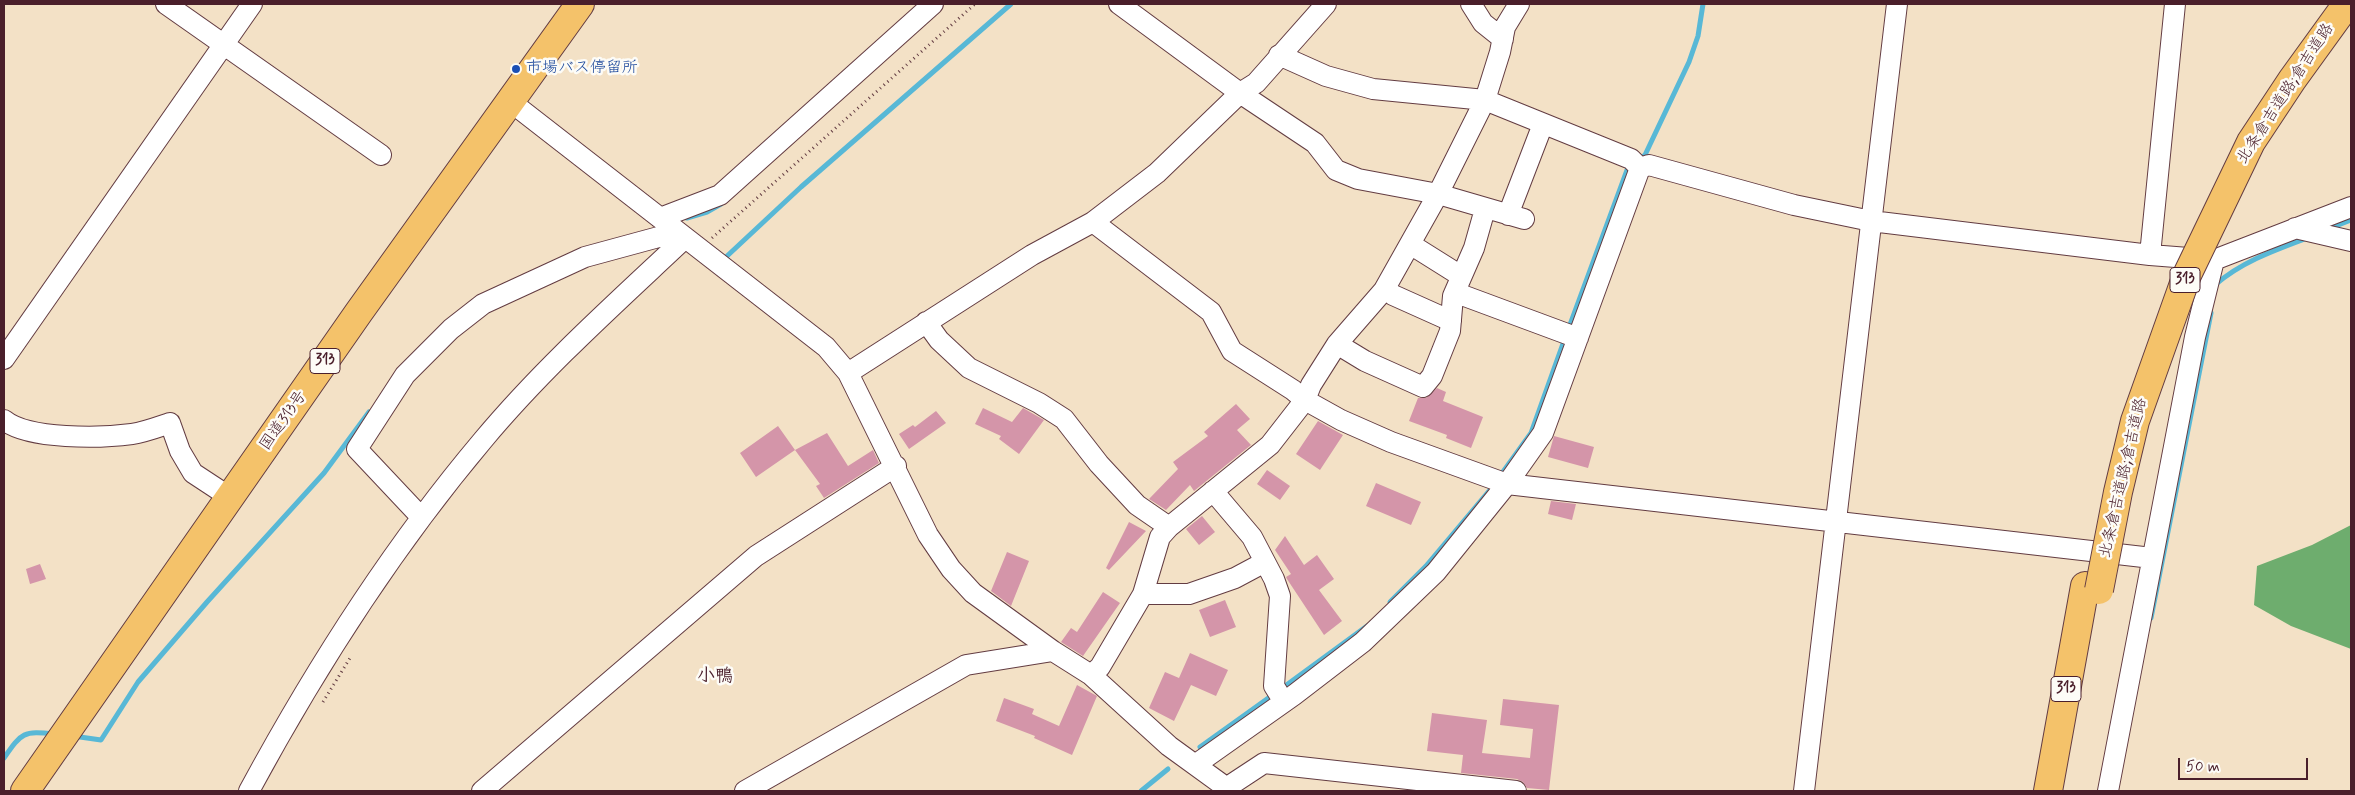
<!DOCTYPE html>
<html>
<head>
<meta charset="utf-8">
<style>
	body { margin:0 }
	#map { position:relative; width:2355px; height:795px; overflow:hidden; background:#f3e1c6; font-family:Mynerve,sans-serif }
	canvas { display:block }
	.frame { position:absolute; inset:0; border:5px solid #4a1f2b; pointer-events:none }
	.scale { position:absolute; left:2178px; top:758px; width:130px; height:22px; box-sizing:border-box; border:2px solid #4a1f2b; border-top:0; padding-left:6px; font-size:15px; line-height:18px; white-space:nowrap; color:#4a1f2b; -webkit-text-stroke:4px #fdfcf7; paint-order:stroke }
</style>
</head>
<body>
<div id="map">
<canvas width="2355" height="795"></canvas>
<div class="frame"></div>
<div class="scale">50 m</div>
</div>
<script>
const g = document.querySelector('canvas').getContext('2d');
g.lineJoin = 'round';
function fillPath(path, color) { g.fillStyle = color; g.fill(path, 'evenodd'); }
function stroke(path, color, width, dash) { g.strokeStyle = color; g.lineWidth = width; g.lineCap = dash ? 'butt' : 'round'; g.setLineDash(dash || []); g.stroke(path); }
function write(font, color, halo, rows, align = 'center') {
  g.font = font + ' Mynerve,"Klee One",sans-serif'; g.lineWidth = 5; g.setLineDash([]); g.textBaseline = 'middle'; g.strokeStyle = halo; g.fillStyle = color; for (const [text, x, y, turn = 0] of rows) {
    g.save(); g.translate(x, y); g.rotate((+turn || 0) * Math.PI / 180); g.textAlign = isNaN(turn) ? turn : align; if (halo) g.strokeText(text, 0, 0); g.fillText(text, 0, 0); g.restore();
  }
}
const forest = new Path2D(`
	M2351,525V649L2291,626L2254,605L2257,566L2312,545Z`);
const stream = new Path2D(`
	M1638,161L1645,155L1689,62L1698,36L1703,4
	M687,218L707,212L721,204
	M2328,229L2351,220
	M726,257L801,187L1011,4
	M2215,285C2241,262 2275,250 2307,238
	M1568,330L1627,170L1631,166
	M1500,476L1531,433L1565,338
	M1390,602L1426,566L1489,491
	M2151,618L2211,313
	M1281,689L1367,626
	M73,736L101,740L138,682L207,602L324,473L369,412
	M1200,747L1274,694
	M4,758C22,732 23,731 55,734
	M1141,791L1168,769`);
const building = new Path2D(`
	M1437,388L1446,392L1443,401L1483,417L1471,448L1446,438L1447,435L1409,421L1418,398H1426Z
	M1236,404L1250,419L1237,430L1251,445L1194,491L1190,485L1166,510L1149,499L1178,469L1173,462L1208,436L1204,432Z
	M983,408L1012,422L1023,408L1044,420L1019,454L999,439L1001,436L975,424Z
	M936,411L946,423L909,449L899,434L913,425L915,427Z
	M1318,421L1343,435L1320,470L1296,454Z
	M778,426L795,450L756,477L740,453Z
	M827,433L848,466L873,450L879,463L824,498L816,486L820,484L795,450Z
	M1554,436L1594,447L1588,468L1548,457Z
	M1267,470L1290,486L1280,500L1257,484Z
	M1376,483L1421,502L1411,525L1366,506Z
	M1551,501L1576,504L1572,520L1548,514Z
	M1202,516L1215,532L1199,545L1186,529Z
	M1129,522L1146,531L1109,570L1106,568Z
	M1285,536L1304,565L1317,555L1334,579L1319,590L1342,621L1324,635L1287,579L1286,577L1291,574L1275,550Z
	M1007,552L1029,561L1011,606L991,591Z
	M40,564L46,579L30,584L26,569Z
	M1103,592L1120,603L1083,656L1061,642L1071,628L1077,632Z
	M1225,600L1236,627L1210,637L1199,610Z
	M1190,653L1228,670L1216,696L1191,685L1174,721L1149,708L1165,672L1179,678Z
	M1077,685L1097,696L1072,755L1034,738L1035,736L996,721L1004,698L1034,709L1032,714L1059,726Z
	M1503,699L1559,705L1549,790L1527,788L1523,782L1517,779L1461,773L1463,755L1427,751L1432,713L1487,720L1482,753L1530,758L1533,729L1500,725Z`);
const path = new Path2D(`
	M712,238L975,4
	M323,702L350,658`);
const minor = new Path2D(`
	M166,4L381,155
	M1119,4L1240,93L1315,143L1336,170L1358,179L1438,194L1524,219
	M1471,4L1483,23L1503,39
	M1279,55L1326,76L1373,89L1485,100L1631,159L1640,168
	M511,102L826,347L848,373L928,535L951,569L973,593L1053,651L1091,675L1169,746L1231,791
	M1508,215L1543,124
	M660,218L720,195L933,4
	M1093,222L1211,312L1232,351L1293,390L1305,400L1341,420L1391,442L1507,484L2152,558
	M2295,228L2351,241
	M1410,244L1461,276
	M2150,255L2175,4
	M1385,288L1393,295L1451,321
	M1462,295L1578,338
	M926,322L939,340L969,368L1039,403L1064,419L1099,464L1137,505L1169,527
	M1337,344L1365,361L1423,387L1432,376L1450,331L1453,296L1474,248L1485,209
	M4,359L252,4
	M848,373L1032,255L1093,222L1157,173L1240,93L1256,83L1326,4
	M4,420C28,440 102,438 132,434C145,432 158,427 170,423L180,451L193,473L231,498
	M1213,491L1252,537L1274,579L1280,596L1274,686L1284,702
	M421,517L357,449L405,375L451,329L483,304L585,257L677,232
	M1143,594H1189L1235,578L1265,562
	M1091,675L1100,667L1143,594L1160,537L1169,527L1270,445L1305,400L1311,385L1337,344L1384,290L1438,194L1485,100L1500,52L1505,27L1519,4
	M1195,765L1294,695L1363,642L1436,572L1507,484L1543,433L1640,168L1649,165L1794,205L1871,221L2150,255L2214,260L2351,207
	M1226,788L1264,763L1516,791
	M249,791C316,667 392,548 483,440C544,367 616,303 685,238
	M482,791L756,556L896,466
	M745,791L966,665L1053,651
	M1804,791L1897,4
	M2108,791L2195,337L2214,260`);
const highway = new Path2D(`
	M25,791L359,312L580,4
	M2048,791L2085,586`);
const highwayBridge = new Path2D(`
	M2099,590L2118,492L2135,421L2187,275L2251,142L2292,80L2347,4`);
const markers = [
	[516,69,5,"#1a4fb4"]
];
const shields = [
	[2185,280,30],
	[325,361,30],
	[2066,689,30]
];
const shieldNames = [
	["313",2185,280],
	["313",325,361],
	["313",2066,689]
];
const transitNames = [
	["市場バス停留所",526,69]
];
const streetNames = [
	["北条倉吉道路;倉吉道路",2286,94,-57],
	["国道313号",284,421,-55],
	["北条倉吉道路;倉吉道路",2124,478,-77]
];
const neighbourhoodNames = [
	["小鴨",715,677]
];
fillPath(forest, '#6ead6e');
stroke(stream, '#58b8d6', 5);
fillPath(building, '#d495a9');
stroke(minor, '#633c42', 22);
stroke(highway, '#633c42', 30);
stroke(path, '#633c42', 3, [1, 4]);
stroke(minor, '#fff', 20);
stroke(highway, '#f4c26a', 28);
stroke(highwayBridge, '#633c42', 30, []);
stroke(highwayBridge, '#f4c26a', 28);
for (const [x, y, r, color] of markers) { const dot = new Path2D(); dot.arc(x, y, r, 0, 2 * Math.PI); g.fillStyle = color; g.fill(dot); stroke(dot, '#fdfcf7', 2); }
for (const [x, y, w] of shields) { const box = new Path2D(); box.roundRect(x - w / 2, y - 12.5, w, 25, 4); g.fillStyle = '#fdfcf7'; g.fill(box); stroke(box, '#4a1f2b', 1); }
write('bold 15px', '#4a1f2b', null, shieldNames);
write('16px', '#164399', '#fdfcf7', transitNames, 'left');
write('16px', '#4a1f2b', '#fdfcf7', streetNames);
write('bold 18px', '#4a1f2b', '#fdfcf7', neighbourhoodNames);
</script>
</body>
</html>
